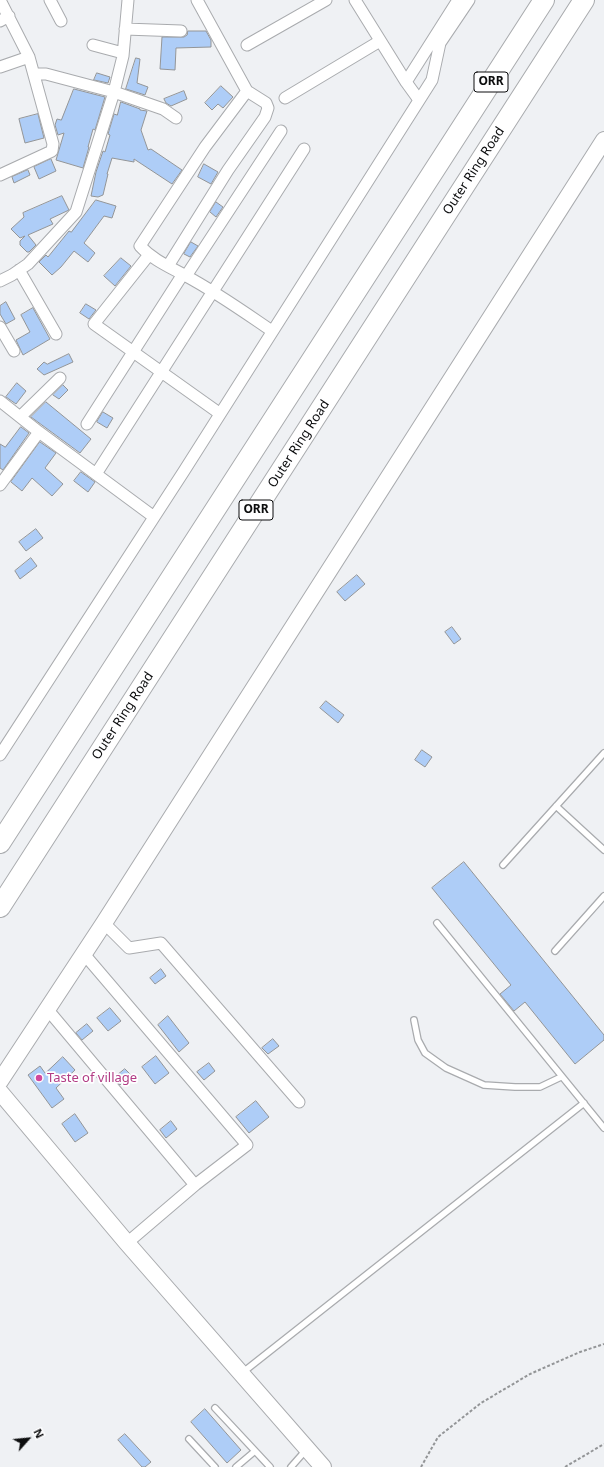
<!DOCTYPE html>
<html>
<head>
<meta charset="utf-8">
<style>
	body { margin:0 }
	#map { position:relative; width:604px; height:1467px; overflow:hidden; background:#eff1f4; font-family:"Noto Sans",sans-serif }
	canvas { display:block }
	.north { position:absolute; left:8px; top:1419px; width:40px; height:40px; -webkit-text-stroke:3px #fefeff; paint-order:stroke; rotate:63deg; font-size:11px; font-weight:700; line-height:16px; text-align:center; color:#0c0d0e }
	.north::after { content:''; display:block; margin:auto; width:14px; height:18px; background:#0c0d0e; clip-path:polygon(50% 0,100% 100%,50% 72%,0 100%) }
</style>
</head>
<body>
<div id="map">
<canvas width="604" height="1467"></canvas>
<div class="north">N</div>
</div>
<script>
const g = document.querySelector('canvas').getContext('2d');
g.lineJoin = 'round';
function fillPath(path, color) { g.fillStyle = color; g.fill(path, 'evenodd'); }
function stroke(path, color, width, dash) { g.strokeStyle = color; g.lineWidth = width; g.lineCap = dash ? 'butt' : 'round'; g.setLineDash(dash || []); g.stroke(path); }
function write(font, color, halo, rows, align = 'center') {
  g.font = font + ' "Noto Sans",sans-serif'; g.lineWidth = 3.5; g.setLineDash([]); g.textBaseline = 'middle'; g.strokeStyle = halo; g.fillStyle = color; for (const [text, x, y, turn = 0] of rows) {
    g.save(); g.translate(x, y); g.rotate((+turn || 0) * Math.PI / 180); g.textAlign = isNaN(turn) ? turn : align; if (halo) g.strokeText(text, 0, 0); g.fillText(text, 0, 0); g.restore();
  }
}
const building = new Path2D(`
	M188,31H206L211,40V47L176,48L175,70L160,69L162,37H184L187,35Z
	M136,58L140,59L137,83L148,87L145,95L126,89Z
	M97,73L110,77L108,83L94,80Z
	M221,86L233,97L223,108L218,104L212,110L205,103Z
	M74,89L105,97L95,130L93,129L88,147H89L83,168L56,160L64,133L58,135L55,125L57,119L61,120Z
	M184,91L187,99L171,106L166,103L164,99Z
	M121,102L140,109V110L147,111L141,130L148,150L151,149L182,170L172,184L134,159V162L112,158L107,174H108L103,195L98,197L91,196L96,172L103,151L105,152L110,135L108,134L114,114L117,115Z
	M38,114L44,138L25,143L19,119Z
	M51,159L56,171L39,179L34,167Z
	M204,164L218,172L211,184L198,177Z
	M28,170L30,175L14,183L12,177Z
	M62,196L69,210L50,219L53,224L28,235L36,245L29,252H27L20,245V241L25,236L20,238L11,229L24,217L23,213Z
	M96,200L116,206L112,218L104,216L84,243L95,253L88,262L74,251L61,267L52,275L39,262L46,255L48,257L69,231L71,232Z
	M216,202L223,207L216,217L210,212Z
	M191,242L198,246L190,257L184,254Z
	M121,258L131,266L115,286L104,276Z
	M6,302L15,319L6,324L0,314V306Z
	M86,304L96,310L89,319L80,313Z
	M33,308L50,339L23,355L16,340L30,332L21,315Z
	M69,354L73,362L44,375L37,369L44,362L47,364Z
	M17,383L26,391L16,404L6,397Z
	M63,385L68,390L59,399L53,395Z
	M46,402L91,439L80,453L31,417Z
	M103,412L113,418L107,428L97,422Z
	M21,427L29,433L3,470L0,468V444L5,447Z
	M40,442L56,453L45,468L63,484L52,496L32,478L22,491L11,482Z
	M81,472L95,482L88,492L74,481Z
	M36,529L43,538L26,551L19,542Z
	M31,558L37,566L20,579L15,571Z
	M357,575L365,584L345,601L337,592Z
	M452,627L461,639L454,644L445,632Z
	M326,701L344,715L338,723L320,708Z
	M422,750L432,757L425,767L415,760Z
	M464,862L604,1035V1040L575,1064L525,1002L514,1011L500,994L511,985L432,888Z
	M161,969L166,976L155,984L150,978Z
	M110,1008L121,1021L108,1031L97,1018Z
	M168,1016L189,1043L179,1052L158,1025Z
	M87,1024L93,1031L82,1040L76,1033Z
	M273,1039L279,1046L268,1054L262,1048Z
	M156,1056L169,1073L155,1084L142,1067Z
	M63,1057L75,1070L56,1088L64,1099L52,1108L28,1075L40,1066L45,1073Z
	M209,1063L215,1071L204,1080L197,1072Z
	M125,1069L131,1075L120,1085L114,1078Z
	M256,1101L269,1117L249,1133L236,1117Z
	M75,1114L88,1133L75,1142L62,1124Z
	M171,1121L177,1129L166,1138L160,1130Z
	M205,1409L241,1450L227,1463L191,1422Z
	M125,1434L151,1462L145,1467H142L118,1440Z`);
const path = new Path2D(`
	M421,1467L438,1437L481,1403L530,1374L580,1352L604,1344
	M565,1467L604,1444`);
const service = new Path2D(`
	M556,806L604,850
	M503,865L604,753
	M437,923L604,1128
	M555,951L604,896
	M414,1020L418,1040L425,1053L446,1068L484,1085L515,1087H540L561,1077
	M242,1373L584,1103
	M215,1408L270,1467
	M189,1439L215,1467
	M236,1467L255,1451
	M291,1467L306,1450`);
const minor = new Path2D(`
	M50,0L61,21
	M355,0L406,82L419,100
	M0,21L9,16
	M125,29L181,31
	M93,45L123,53
	M247,45L326,0
	M0,67L29,57
	M34,74H46L114,92L163,109L176,118
	M406,82L458,0
	M247,91L205,147L140,246C153,260 170,267 186,276C216,292 244,312 272,331
	M285,98L380,41
	M0,175L52,151L53,144L29,57L0,0
	M148,256L94,324L219,413
	M168,266L228,170L265,117L268,108L266,103L247,91L197,0
	M19,270L56,334
	M186,276L281,131
	M0,281L12,275L28,264L76,212L114,92L123,56L128,0
	M0,327L14,351
	M0,401L39,432L154,517
	M20,417L60,378
	M87,424L183,274
	M96,474L304,149
	M0,485L39,432
	M0,755L184,471L432,80L440,43L469,0
	M104,923L129,948L161,943L299,1102
	M84,954L247,1145L195,1185L127,1243
	M48,1010L195,1185`);
const secondary = new Path2D(`
	M0,1081L104,923L604,140
	M0,1092L127,1243L323,1467`);
const motorway = new Path2D(`
	M0,843L544,0
	M0,907L584,0`);
const markers = [
	[39,1078,4,"#d1479c"]
];
const shields = [
	[491,82,34],
	[256,510,34]
];
const shieldNames = [
	["ORR",491,82],
	["ORR",256,510]
];
const streetNames = [
	["Outer Ring Road",474,171,-57],
	["Outer Ring Road",299,444,-57],
	["Outer Ring Road",123,716,-57]
];
const hotelNames = [
	["Taste of village",47,1078]
];
fillPath(building, '#aecdf7');
stroke(building, '#939597', 1);
stroke(service, '#a9abae', 8);
stroke(minor, '#a9abae', 13);
stroke(secondary, '#a9abae', 18);
stroke(motorway, '#a9abae', 22);
stroke(path, '#939597', 2, [3, 2]);
stroke(service, '#fff', 5.5);
stroke(minor, '#fff', 11);
stroke(secondary, '#fff', 16);
stroke(motorway, '#fff', 20);
for (const [x, y, r, color] of markers) { const dot = new Path2D(); dot.arc(x, y, r, 0, 2 * Math.PI); g.fillStyle = color; g.fill(dot); stroke(dot, '#fefeff', 1.5); }
for (const [x, y, w] of shields) { const box = new Path2D(); box.roundRect(x - w / 2, y - 10, w, 20, 3); g.fillStyle = '#fefeff'; g.fill(box); stroke(box, '#0c0d0e', 1); }
write('bold 12px', '#0c0d0e', null, shieldNames);
write('13px', '#0c0d0e', '#fefeff', streetNames);
write('13px', '#b23c85', '#fefeff', hotelNames, 'left');
</script>
</body>
</html>
